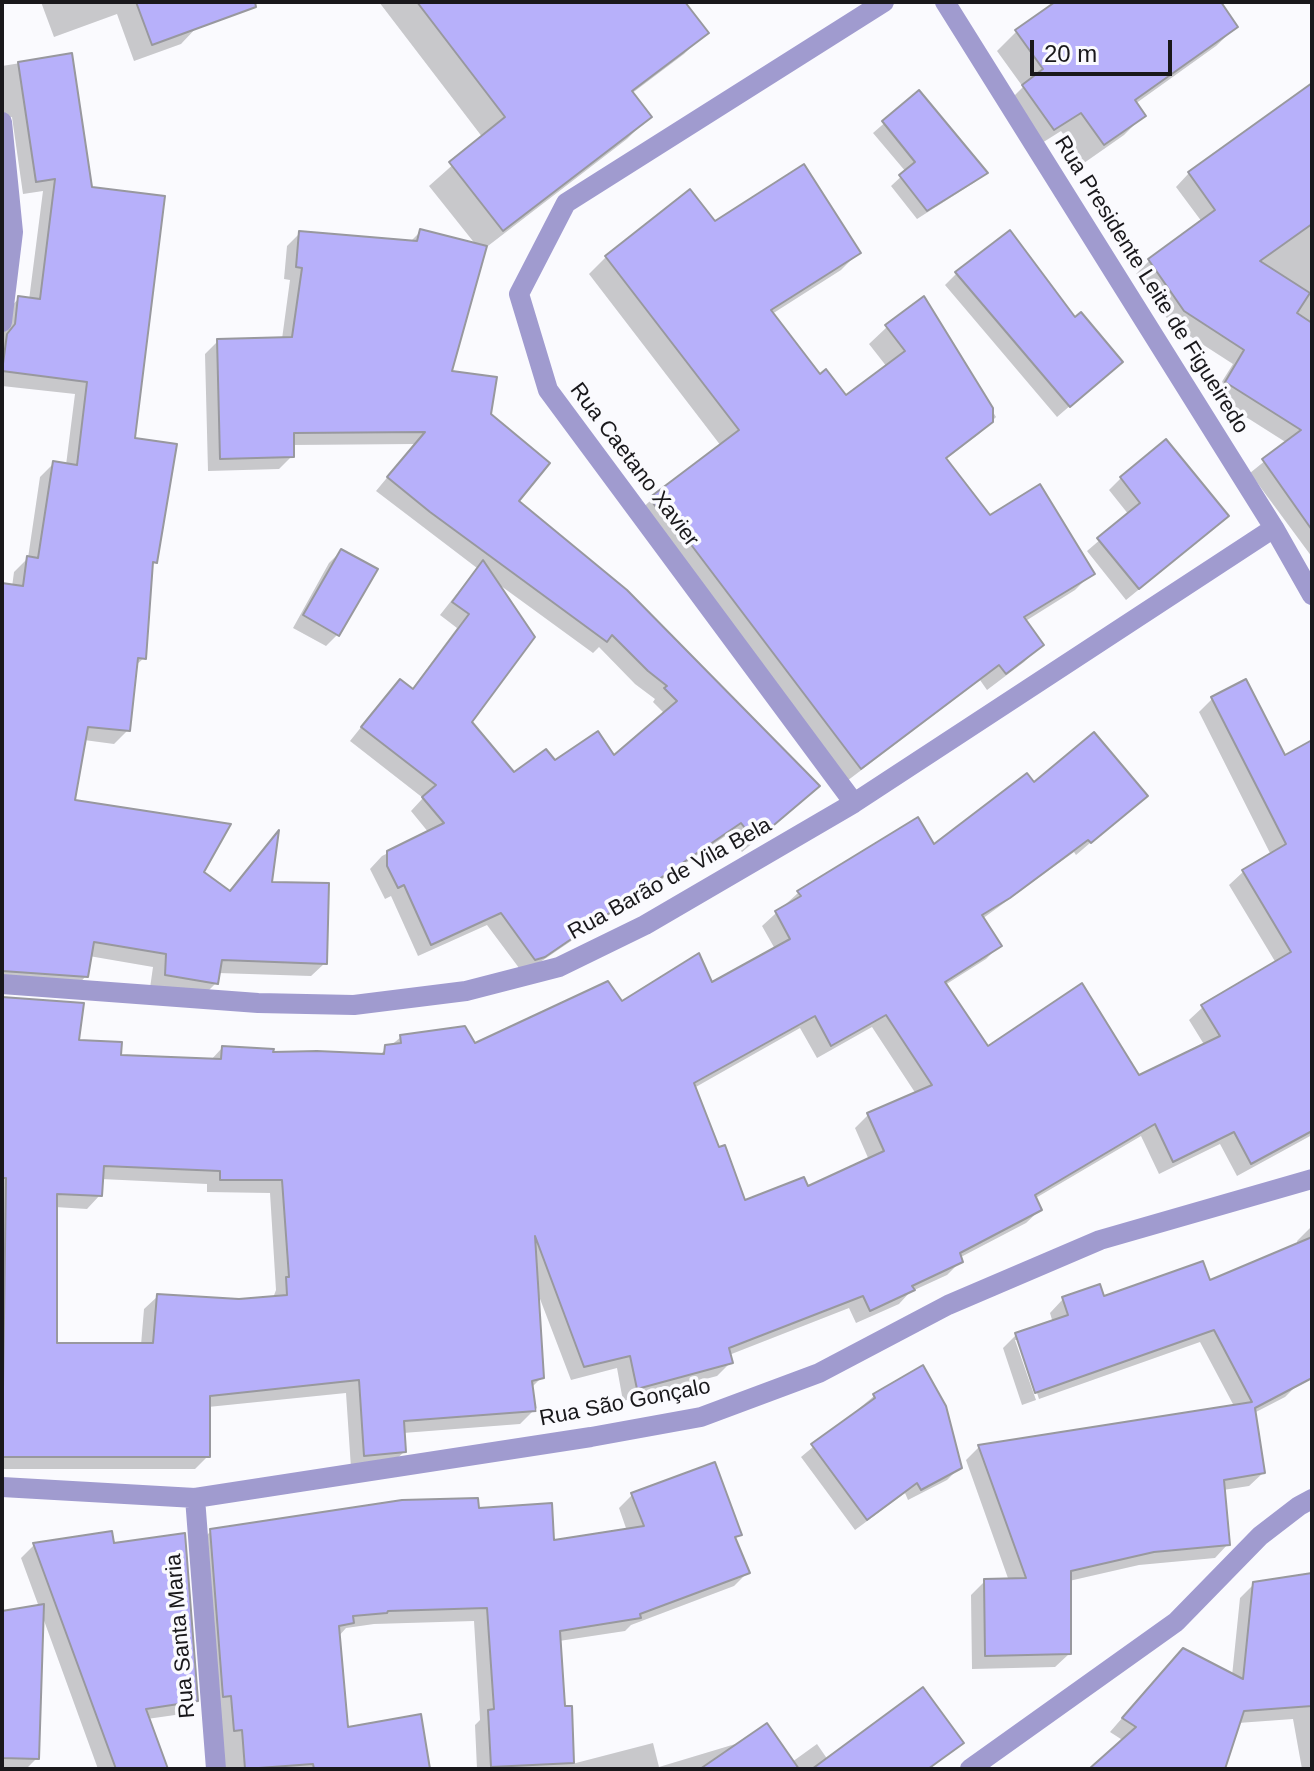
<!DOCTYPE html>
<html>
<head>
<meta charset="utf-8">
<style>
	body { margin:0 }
	#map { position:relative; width:1314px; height:1771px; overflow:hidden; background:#fafafe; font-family:Arial,sans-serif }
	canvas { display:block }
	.frame { position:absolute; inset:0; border:4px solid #19181b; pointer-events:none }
	.scale { position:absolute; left:1030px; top:40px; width:142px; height:36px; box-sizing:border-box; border:4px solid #19181b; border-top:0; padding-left:10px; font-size:24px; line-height:28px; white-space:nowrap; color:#19181b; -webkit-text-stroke:6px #fafafe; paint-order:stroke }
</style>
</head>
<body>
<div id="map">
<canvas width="1314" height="1771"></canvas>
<div class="frame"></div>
<div class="scale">20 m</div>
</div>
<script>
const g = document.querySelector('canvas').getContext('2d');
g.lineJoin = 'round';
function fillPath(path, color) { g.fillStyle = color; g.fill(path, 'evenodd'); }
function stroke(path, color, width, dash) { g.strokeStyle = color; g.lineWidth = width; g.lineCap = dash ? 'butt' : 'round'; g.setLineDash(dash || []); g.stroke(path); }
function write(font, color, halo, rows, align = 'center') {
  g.font = font + ' Arial,sans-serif'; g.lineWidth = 7; g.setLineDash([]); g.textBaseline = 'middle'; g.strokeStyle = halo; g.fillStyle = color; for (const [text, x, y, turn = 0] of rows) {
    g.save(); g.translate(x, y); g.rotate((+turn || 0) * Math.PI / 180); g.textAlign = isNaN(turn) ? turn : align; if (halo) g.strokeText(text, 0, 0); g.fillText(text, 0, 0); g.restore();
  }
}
const shadow = new Path2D(`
	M41,2H190L198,26L181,44L134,61L117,14L54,37Z
	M379,2H683L706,32L684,54L631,94L649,117L627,139L484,249L449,372L489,415L516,501L805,799L742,852L727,835L530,969L522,972L487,925L418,956L391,896L385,899L370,869L382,856L429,833L411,811L423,798L350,741L382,701L411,690L457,628L440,615L477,568L376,491L415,444L292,445V456L279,469L208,471L205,354L218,341L282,339L290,280L284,279L287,246L300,233L410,242L421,231L476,245L429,186L483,138ZM497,583L593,653L599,647L635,684L655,699L653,702L665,714L613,758L554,763L514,775L469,722Z
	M1058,2H1218L1236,27L1216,46L1135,104L1143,116L1124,135L1084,163L1061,131L1034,148L1004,106L1023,87L997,51L1016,32Z
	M70,55L132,439L155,562L151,566L144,658L135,666L128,730L114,744L84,740L73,802L201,873L229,892L276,836L270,883L325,963L311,976L218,973L216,983L203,996L150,988L153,967L89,956L86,976L73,990L2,984V585L12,587L14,572L28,558L40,477L54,463L66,465L75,394L2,386V340L6,312L19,298L29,300L43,191L23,194L12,117L2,119V66Z
	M1312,86V557L1250,473L1287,443L1213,396L1233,364L1171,324L1136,274L1149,261L1202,222L1176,187L1189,173Z
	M919,93L985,173L975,182L917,219L891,186L906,172L873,133Z
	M714,224L858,253L841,270L772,314L820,376L846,398L887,367L869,344L887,327L924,299L996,417L979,434L945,460L989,518L1092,573L1075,590L1024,622L1041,645L1024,662L987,690L980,680L843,784L633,517L651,500L721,446L589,274L606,257Z
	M957,273L1075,319L1108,373L1057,417L945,285Z
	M1121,478L1214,528L1126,600L1087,551L1129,515L1109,490Z
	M341,551L338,634L326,646L293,628L329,563Z
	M1212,699L1284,758L1312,748V1135L1237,1176L1220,1144L1159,1174L1141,1136L1034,1199L1040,1210L1026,1223L959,1258L961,1261L947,1275L910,1292L899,1304L856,1323L849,1308L729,1355L731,1362L717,1376L623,1401L617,1368L571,1380L537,1291L542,1377L531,1388L534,1410L520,1424L403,1433L404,1452L390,1465L351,1468L346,1393L208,1407V1456L195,1469H2V1038L119,1057L210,1061L222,1048L271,1055L378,1056L401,1037L474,1046L622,1004L711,985L775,949L762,926L798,893L933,847L1034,785L1145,796L1076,855L1074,852L982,919L999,946L986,959L945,985L988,1048L1139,1077L1205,1046L1189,1020L1203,1007L1276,963L1229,885L1243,872L1271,855L1199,712ZM872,1027L916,1094L868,1115L855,1128L869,1160L807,1188L743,1203L718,1150L694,1088L800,1028L817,1058ZM101,1179L207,1184V1192L270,1193L276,1290L273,1298L239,1301L158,1296L144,1309L141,1345H55V1207L87,1209L100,1195Z
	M1311,1227L1312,1310L1299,1383L1285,1397L1254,1413L1263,1473L1249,1486L1223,1490L1228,1544L1215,1558L1139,1565L1069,1581V1654L1055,1667L972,1669L971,1595L985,1581H1009L966,1460L979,1447L1234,1406L1200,1342L1039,1399L1020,1340H1015L1036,1400L1022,1405L1003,1348L1016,1335L1053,1323L1050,1313L1063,1299H1102L1208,1283L1298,1245L1297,1241Z
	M922,1368L959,1468L947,1480L908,1500L905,1493L855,1530L801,1457L874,1396Z
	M632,1495L739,1534L734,1539L747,1573L734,1586L631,1625L625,1631L559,1641L563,1708H570L572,1764L653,1743L659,1767L742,1742L792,1762L817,1744L828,1760L961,1743L930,1769H477L475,1725L480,1720L474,1621L374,1624L346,1628L338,1637L346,1729L428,1769H223L198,1544L211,1531L477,1510L552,1542L627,1531L619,1508Z
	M34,1545H112L196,1700L182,1714L147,1719L165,1769H98L42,1615L37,1758L26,1769H2V1613L39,1607L21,1558Z
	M1312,1575V1769H1302L1293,1719L1238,1723L1223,1769H1092L1124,1741L1110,1732L1169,1664L1232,1676L1240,1598L1254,1584Z`);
const building = new Path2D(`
	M136,2H255L256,7L152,45Z
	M417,2H685L709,33L632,91L652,117L503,231L449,162L505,117Z
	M1055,2H1221L1238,27L1135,100L1146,116L1104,145L1081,113L1054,130L1022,85L1043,69L1015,30Z
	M72,53L92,187L165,196L135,438L177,444L157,563L153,562L146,659L138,658L130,731L88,727L75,800L231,824L204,872L230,891L279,830L272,882L329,883L327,964L222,960L218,984L165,975L166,954L94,942L88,977L2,971V583L23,586L27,556L38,558L53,461L77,465L87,382L2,371L7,334L15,324L18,296L40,299L55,179L36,182L18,62Z
	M1312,83V224L1260,261L1310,293L1297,313L1312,323V530L1262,459L1301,430L1225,382L1244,350L1184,311L1148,259L1215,210L1188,172Z
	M919,90L988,173L927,211L899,175L915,162L882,121Z
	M804,164L861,253L771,310L820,374L826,369L846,395L905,351L885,325L924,296L993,408V422L946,458L990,515L1040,484L1095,574L1024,617L1044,645L1006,674L999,665L861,769L686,538L683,542L649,498L739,430L605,256L690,189L715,221Z
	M420,229L487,246L452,371L497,377L491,414L550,463L519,501L627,590L820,786L755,841L741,823L545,957L535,960L501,913L431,945L404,885L398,888L387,866V851L444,823L422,797L436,785L361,727L400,679L413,689L469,614L452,602L483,560L535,637L472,722L514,772L546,749L555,760L598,731L614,755L677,701L664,688L667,686L648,671L612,635L607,642L430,512L387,477L425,432L294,433V457L220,459L217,339L292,337L302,268L296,267L299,231L417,241Z
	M1010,230L1075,317L1081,312L1123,362L1070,407L955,272Z
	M1166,439L1229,516L1139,589L1097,538L1140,503L1120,477Z
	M341,549L378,569L339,636L303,615Z
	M1246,679L1285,755L1312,740V1131L1251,1164L1234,1132L1173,1162L1155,1124L1035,1195L1042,1210L960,1253L963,1262L912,1286L915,1290L870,1311L863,1296L729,1348L733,1363L637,1389L630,1356L584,1367L535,1236L544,1378L532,1381L536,1411L404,1421L406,1452L364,1456L359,1380L210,1396V1457H2L6,1178H2V997L84,1003L79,1040L122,1042L121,1055L221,1059L222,1046L274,1049L273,1052L317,1051L384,1054L385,1045L401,1043L400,1035L465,1026L475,1043L608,981L622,1001L699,953L712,982L790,939L775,911L801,896L797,891L918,817L934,844L1027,773L1034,782L1094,732L1148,796L1091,843L1088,840L1010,898L982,915L1002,946L945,982L988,1046L1082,983L1139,1075L1220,1036L1201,1005L1291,952L1242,870L1286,844L1211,697ZM886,1015L932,1085L867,1113L884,1151L808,1186L804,1177L745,1200L725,1145L719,1147L694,1083L815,1016L831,1046ZM104,1166L220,1171V1180H282L289,1277H286L287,1295L239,1299L157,1294L153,1343H57V1194L102,1196Z
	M1312,1237V1378L1255,1408L1265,1473L1224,1480L1230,1545L1154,1552L1071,1571V1654L985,1656L984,1579L1026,1578L978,1445L1252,1402L1214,1330L1035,1393L1015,1333L1068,1315L1062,1297L1100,1284L1104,1296L1203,1261L1210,1280Z
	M923,1365L946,1406L962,1468L921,1490L917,1483L867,1520L811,1444L875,1398L873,1394Z
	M715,1462L742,1535L735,1537L750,1573L640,1614L641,1618L560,1631L565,1706H572L574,1763L491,1767L488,1710L494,1709L487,1608L388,1611L387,1613L353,1616L354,1623L339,1626L348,1727L421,1714L430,1769H314L313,1764L245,1769L242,1730L234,1731L231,1696L223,1697L210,1529L402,1500L478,1498L479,1508L552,1503L554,1540L644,1526L631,1493Z
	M112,1531L114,1543L185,1533L198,1701L146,1709L168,1769H116L33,1543Z
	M1312,1573V1706L1244,1711L1225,1769H1089L1136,1727L1122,1718L1183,1648L1243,1679L1253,1582Z
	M44,1604L39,1759L2,1758V1611Z
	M923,1687L964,1743L928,1769H812Z
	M767,1723L799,1769H700Z`);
const street = new Path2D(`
	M945,2L1274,528L1312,595
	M2,122L13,232L2,322
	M854,803L548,390L519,294L566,203L884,2
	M2,984L258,1003L354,1005L466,991L559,967L645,925L854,803L1274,528
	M2,1487L195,1498L591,1437L701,1417L819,1373L948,1305L1100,1240L1312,1179
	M195,1498L216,1769
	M970,1769L1176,1622L1260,1536L1299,1506L1312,1499`);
const streetNames = [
	["Rua Presidente Leite de Figueiredo",1151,285,58],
	["Rua Caetano Xavier",634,465,53],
	["Rua Barão de Vila Bela",670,879,-29],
	["Rua São Gonçalo",625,1403,-11],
	["Rua Santa Maria",181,1636,-95]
];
fillPath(shadow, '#0003');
fillPath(building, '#b7b0fa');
stroke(building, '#98989e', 2);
stroke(street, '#a09bcf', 20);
write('22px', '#19181b', '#fafafe', streetNames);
</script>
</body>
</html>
